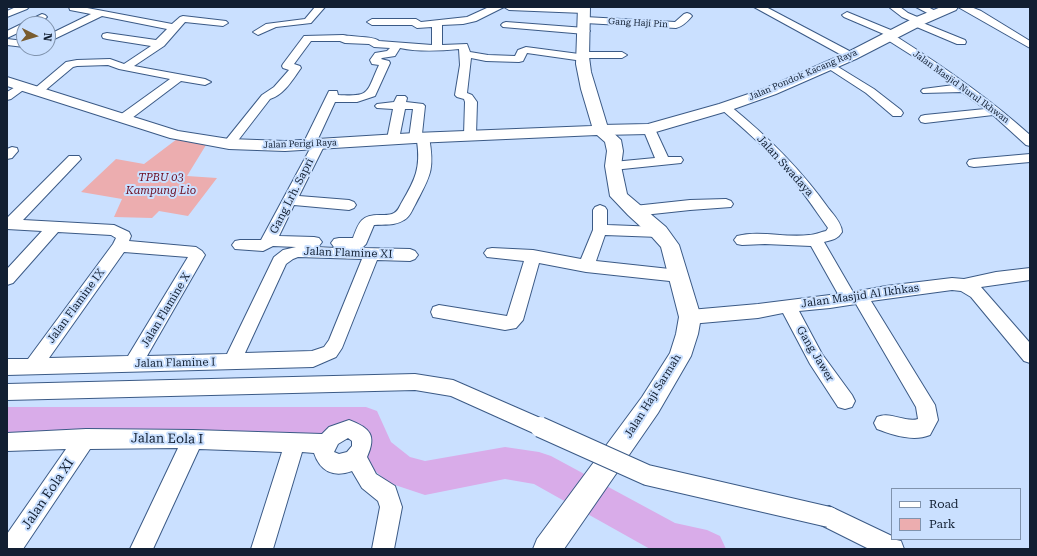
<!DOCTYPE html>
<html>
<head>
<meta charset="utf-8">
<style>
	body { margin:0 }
	#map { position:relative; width:1037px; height:556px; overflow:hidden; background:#cae0ff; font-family:"Roboto Serif",serif }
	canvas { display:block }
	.frame { position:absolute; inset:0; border:8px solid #121f32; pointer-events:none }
	.legend { position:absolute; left:891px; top:488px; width:130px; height:52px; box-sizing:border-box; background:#cae0ff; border:1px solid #8093ad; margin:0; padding:5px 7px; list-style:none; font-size:12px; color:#121f32 }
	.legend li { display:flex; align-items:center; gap:8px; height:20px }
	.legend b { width:20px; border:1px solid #8093ad }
	.north { position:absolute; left:16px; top:16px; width:40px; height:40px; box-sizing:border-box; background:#cae0ff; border:1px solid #8093ad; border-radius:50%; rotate:95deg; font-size:11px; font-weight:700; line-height:16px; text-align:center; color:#121f32 }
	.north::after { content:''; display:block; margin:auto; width:14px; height:18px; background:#795c30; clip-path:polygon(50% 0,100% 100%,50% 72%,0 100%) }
</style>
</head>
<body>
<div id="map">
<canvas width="1037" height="556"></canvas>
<div class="frame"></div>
<ul class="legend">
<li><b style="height:5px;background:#fff"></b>Road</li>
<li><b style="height:11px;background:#ecadaf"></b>Park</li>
</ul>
<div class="north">N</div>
</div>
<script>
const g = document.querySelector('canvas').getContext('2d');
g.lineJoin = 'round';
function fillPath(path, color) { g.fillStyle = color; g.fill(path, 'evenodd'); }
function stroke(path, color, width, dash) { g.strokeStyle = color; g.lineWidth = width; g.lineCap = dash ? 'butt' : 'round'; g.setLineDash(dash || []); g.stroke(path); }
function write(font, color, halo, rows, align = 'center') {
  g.font = font + ' "Roboto Serif",serif'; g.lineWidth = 4; g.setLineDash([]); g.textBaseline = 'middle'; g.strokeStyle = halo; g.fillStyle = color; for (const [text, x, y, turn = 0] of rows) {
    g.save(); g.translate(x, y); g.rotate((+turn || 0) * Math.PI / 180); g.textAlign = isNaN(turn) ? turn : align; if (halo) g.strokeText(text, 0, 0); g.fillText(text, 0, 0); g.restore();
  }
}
const green = new Path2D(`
	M177,139L206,145L187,176L217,178L188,216L159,211L152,218L114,217L122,199L81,192L116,159L144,164Z`);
const river = new Path2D(`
	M7,407H366L377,411L391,442L410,457L425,461L505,447L539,452L551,456L675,523L707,530L720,536L726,549H650L534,484L505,479L425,495L389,483L367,464L356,436L7,437Z`);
const minor = new Path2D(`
	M16,7H29L27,9L7,17V11Z
	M69,7H82L172,24L180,17L183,16L226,21L228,23L223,26L185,22L164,46L134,66L205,79L211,82L205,85L181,81L128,121H120L118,118L120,115L170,79L119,69L108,65L77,66L73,67L42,93H34L32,91L34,89L66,62L77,60L110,59L124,64L151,46L107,39L103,38L102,36L103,34L107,33L156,40L167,29L102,16L48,42V35L91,14L70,10Z
	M315,7H325L311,23L276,27L258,35L253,32L266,24L305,19Z
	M489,7H578L587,8L589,10L584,13L509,10L504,7L476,21L463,24L442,25V45L467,44L470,52L488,55L515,56L518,50L526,47L579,54L584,52H622L627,55L622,58H588L583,61L527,53L523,61L519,62L486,61L471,58L467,93L472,95L477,102L476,135L474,138H466L464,135L465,102L464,99L457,97L455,95L460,65L459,49C439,51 419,52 400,48L395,56L382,58L381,59L389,61L390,63L375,96L357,102H335L317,141H323L325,144L299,196L349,200L354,202L356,205L354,208L349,210L294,205L279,236L314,237L319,238L322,242L319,246L315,247L336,248L334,247L331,243L334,239L339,238H353C359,222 361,215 380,215C384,215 389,215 392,214C398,212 399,207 402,202C415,180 421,168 417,141H411L409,138L413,109H405L399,139L397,142H389L387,139L393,109L377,108L375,106L377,104L394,102L397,96H405L407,98L406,102L423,104L425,106L422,134H427L429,137C435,171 430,176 415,205C412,210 410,217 404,220C395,226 384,224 374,225L366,244L362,248L410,249L415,251L418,255L415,259L410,261L377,260L342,348L336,357L313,367L7,375V359H28L113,244L116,238L111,235L58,232L13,283L7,285V269L42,231L7,229V218L69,156H79L81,159L23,220L114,225L129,232L131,236L129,241L196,247L202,251L205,255L147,356L227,354L274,257L283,250L296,247L273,246L263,251L235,249L232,245L235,241L240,240H261L311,147H305L303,144L329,91H337L338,95C371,97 366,93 379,65L372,64L370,60L375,53L387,51L390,48L374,47L369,44L345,43L340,41H311L294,64L300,66L301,68C293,79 284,95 270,99L233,147H225L223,144L225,141L262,95L274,87L289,70L283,68L282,66L283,64L304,36L343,35C351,37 375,36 379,41L432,45V27L417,28L412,25H372L367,22L372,19H416L421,22L467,17ZM124,252L188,257L128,356L49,358ZM298,257L362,259L329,340L324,347L312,351L245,353L286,264L293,259Z
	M754,7H766L855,54L856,56L851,59L847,58Z
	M889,7H900L908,13L922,19L924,21L923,23L965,40L966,42L965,44H957L912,25L910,23L911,21L902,17Z
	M916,7H928L941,14L939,16H933Z
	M958,7H971L981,11L1030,41V48Z
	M847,12L898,33L900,35L897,37C944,67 989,98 1030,135V146L1026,145L993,115L925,123L921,122L919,119L921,116L925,115L985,109L962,92L923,93L921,91L923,89L954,85L927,65L886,39L885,37L886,35L844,17L842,15Z
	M687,13L690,14L692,16C687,22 683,26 676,28L585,23L580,20L585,17L675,22L684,14Z
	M42,14L45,15L47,17C40,24 33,24 24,24V30L7,38V31Z
	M506,22L585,28L590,31L585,34L503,27L501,25L503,23Z
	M7,39L24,41V47L7,45Z
	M830,62L874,89L901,110L903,113L901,116H893L866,93L826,67L825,65Z
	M22,83L28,86L26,88L11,99L7,100V92Z
	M725,103L729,105C767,136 800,168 829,209C834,215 842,224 842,232C838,239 832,240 824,242L853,292L886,286L952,278L964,279L996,272L1030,268V280L981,287L1030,343V363L1024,361L971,297L961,291L952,290L871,301L935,405L938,420L930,435C913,442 893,435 877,429L874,423L877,417C891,411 905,423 918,419L916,407L856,304L830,308L799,311L822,354L852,395L855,401L852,407L845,409L838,407L810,364L783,313L758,318L690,324L684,322L682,317L684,312L690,310L758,304L838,294L811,246L765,244L742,245L737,244L734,240L737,236C760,230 785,238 809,235C814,235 821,232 826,231L828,228C814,208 800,187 784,169C765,147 743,128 721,109L719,107L721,105Z
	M649,125L653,126L655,129L668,157H681L683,160L681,163L613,170L608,169L606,166L608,163L613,162L655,158L643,129L645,126Z
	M12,147L17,148L18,151L12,158L7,159V149Z
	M1030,154V162L974,167L969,166L967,163L969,160L974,159Z
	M726,199L731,201L733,204L731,207L690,210L634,216L629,214L627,211L629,208L634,206L690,200Z
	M600,205L605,207L607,210V225L659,227L664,228L666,232L664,236L659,237L605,235L596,261L679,270L685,272L687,276L685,280L679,282L586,272L539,263L523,320L516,328L505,330L433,317L431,312L433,307L439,305L507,316L524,261L487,257L484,253L487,249L492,248L533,250L581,259L593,230V210L595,207Z
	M415,374L453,380L547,421L550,427L547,433L540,436L451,396L415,390L7,400V384Z
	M349,420C370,428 377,435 367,457L376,474L395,486L402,507L394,549H372L380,507L378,501L362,488L352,471C333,478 320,471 314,453L302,452L273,549H251L282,452L199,449L153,549H130L178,448L90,449L23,549H7V534L66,449L7,451V433L86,429L193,430L322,434L329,427ZM348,438L352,441V446L347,452L339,454L334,452L338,444Z
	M829,506L892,536V539L901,541L904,549H869L821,525L818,517L821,509Z`);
const tertiary = new Path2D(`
	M578,7H590L589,57L591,72L608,128L621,140L623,151L621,166L627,194L666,227L679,245L701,317L698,334L691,356L658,413L564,549H533L537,539L642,397L670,353L676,334L679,317L661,247L652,237L628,215L610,196L605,166L607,151L605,142L597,135L415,143L285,151L229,149L170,138L7,86V77L178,131L229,139L285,141L415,133L592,126L581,89L576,64Z`);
const secondary = new Path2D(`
	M941,7H958L956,10L924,24L856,59L776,94L731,110L649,134L601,135L595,134L593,130L595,126L601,125L648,124L719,104L766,88L846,53L914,18Z`);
const minorBridge = new Path2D(`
	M540,427L647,475L829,517`);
const farStreetnames = [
	["Gang Haji Pin",638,23,3],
	["Jalan Pondok Kacang Raya",803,75,-23],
	["Jalan Masjid Nurul Ikhwan",961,87,36],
	["Jalan Perigi Raya",300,144,-2]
];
const streetNames = [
	["Jalan Swadaya",785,166,48],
	["Gang Lrh. Sapri",292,196,-63],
	["Jalan Flamine XI",348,253,2],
	["Jalan Masjid Al Ikhkas",860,296,-8],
	["Jalan Flamine IX",76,306,-54],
	["Jalan Flamine X",166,310,-59],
	["Gang Jawer",815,354,59],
	["Jalan Flamine I",175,363,-1],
	["Jalan Haji Sarmah",653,396,-58]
];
const parkNames = [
	["TPBU 03",161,178],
	["Kampung Lio",161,191]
];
const nearStreetnames = [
	["Jalan Eola I",167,439,1],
	["Jalan Eola XI",48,494,-56]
];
fillPath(green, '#ecadaf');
fillPath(river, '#d9ace9');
stroke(minor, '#3b5a86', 2);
stroke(tertiary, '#3b5a86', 2);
stroke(secondary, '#3b5a86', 2);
fillPath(minor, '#fff');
fillPath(tertiary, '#fff');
fillPath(secondary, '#fff');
stroke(minorBridge, '#3b5a86', 22, []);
stroke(minorBridge, '#fff', 20);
write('9px', '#121f32', '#cae0ff', farStreetnames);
write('11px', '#121f32', '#cae0ff', streetNames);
write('italic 11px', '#6c0d21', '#cae0ff', parkNames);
write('13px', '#121f32', '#cae0ff', nearStreetnames);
</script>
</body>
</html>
